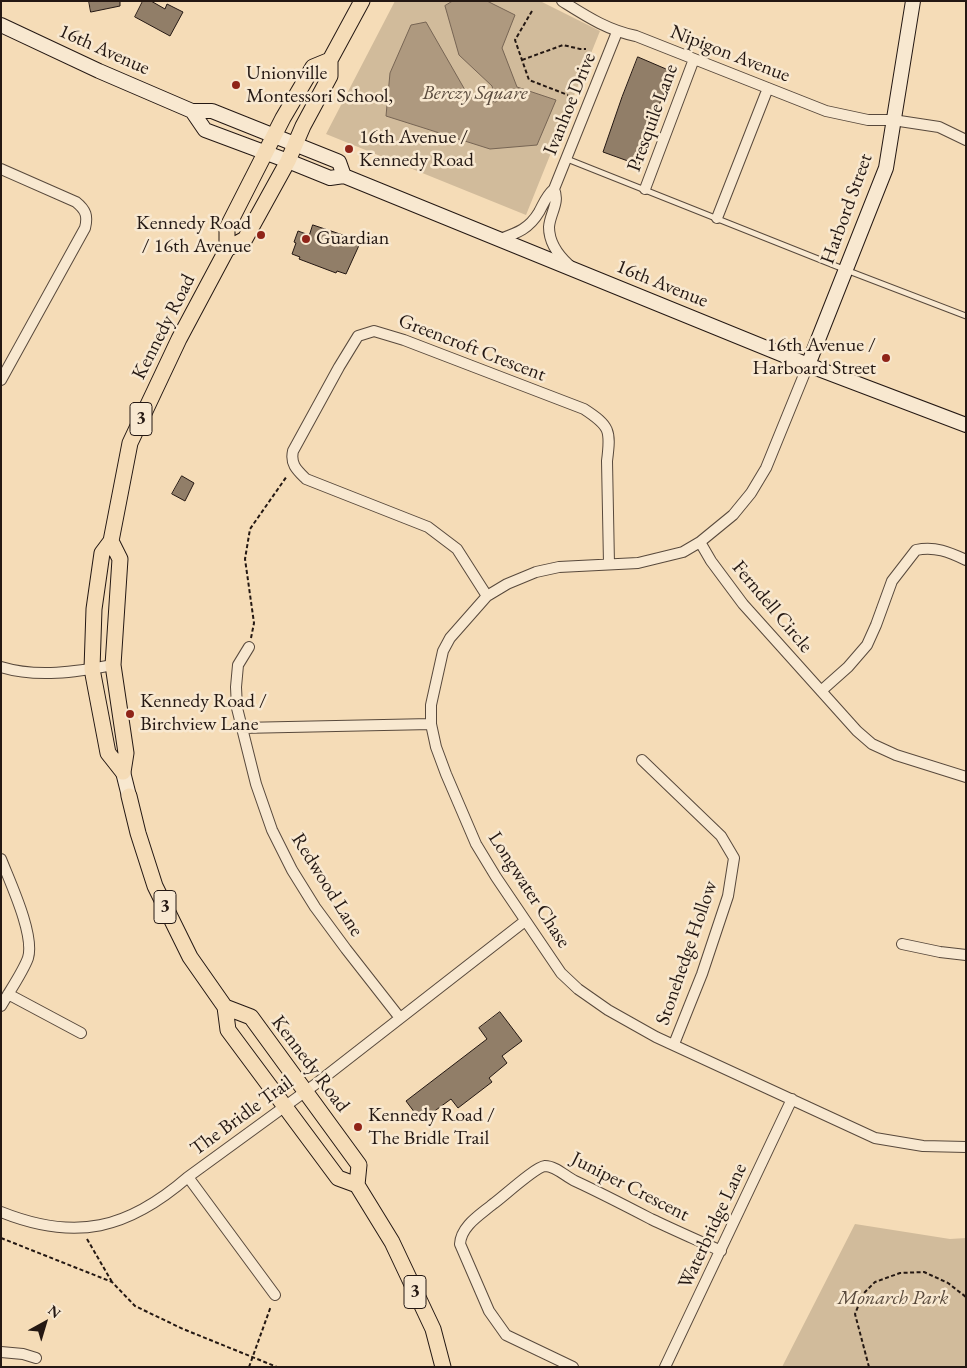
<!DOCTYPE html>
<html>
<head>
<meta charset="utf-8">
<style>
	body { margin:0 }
	#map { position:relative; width:967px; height:1368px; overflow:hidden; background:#f5dcb7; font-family:"EB Garamond",serif }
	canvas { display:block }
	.frame { position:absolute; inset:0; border:2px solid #241813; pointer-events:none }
	.north { position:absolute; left:20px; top:1298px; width:50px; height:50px; -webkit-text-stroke:4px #f8e8d0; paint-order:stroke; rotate:39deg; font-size:14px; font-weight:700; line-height:20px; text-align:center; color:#241813 }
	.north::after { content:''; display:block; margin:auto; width:18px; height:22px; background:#241813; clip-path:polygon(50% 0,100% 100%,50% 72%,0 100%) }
</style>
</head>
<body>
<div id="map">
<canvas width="967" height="1368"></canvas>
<div class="frame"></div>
<div class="north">N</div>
</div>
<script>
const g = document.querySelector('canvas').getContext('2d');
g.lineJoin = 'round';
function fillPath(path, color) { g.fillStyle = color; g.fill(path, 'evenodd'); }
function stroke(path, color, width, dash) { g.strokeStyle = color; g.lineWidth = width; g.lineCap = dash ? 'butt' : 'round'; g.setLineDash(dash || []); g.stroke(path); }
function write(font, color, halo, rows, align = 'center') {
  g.font = font + ' "EB Garamond",serif'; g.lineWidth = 5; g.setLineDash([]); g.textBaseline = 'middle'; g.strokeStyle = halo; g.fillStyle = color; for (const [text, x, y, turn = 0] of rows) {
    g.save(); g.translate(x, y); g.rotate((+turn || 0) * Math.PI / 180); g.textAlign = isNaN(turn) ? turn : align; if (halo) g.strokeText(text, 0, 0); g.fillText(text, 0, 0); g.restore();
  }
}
const green = new Path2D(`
	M395,1H540L600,31L526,215L326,134Z
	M855,1224L950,1239L966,1238V1367H782Z`);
const water = new Path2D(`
	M453,1H487L515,15L502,48L517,87L556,100L537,145L490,149L386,116L390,73L411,25L426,22L469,97L496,102L492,86L459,55L445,6Z`);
const building = new Path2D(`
	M89,1H120V6L91,12Z
	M143,1H151L165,9L167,4L183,12L170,36L135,17Z
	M638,57L673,72L652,122L639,165L603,152L622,97Z
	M313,225L361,241L346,274L337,271L336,273L299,259L300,257L292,254L296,243L294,242L298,231L309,235Z
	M182,476L194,483L185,501L172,494Z
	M500,1012L522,1041L502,1056L507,1063L489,1078L492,1082L458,1108L451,1099L421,1121L406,1101L487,1039L479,1028Z`);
const path = new Path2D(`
	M532,11L515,40L529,80L568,95
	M522,60L563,45L580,49H586
	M251,638L254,623L245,559L250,529L287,476
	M1,1238L112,1282L135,1306L183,1329L277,1367
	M87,1239L112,1282
	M249,1367L271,1306
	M869,1367L855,1314L863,1294L875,1282L900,1273L924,1272L948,1283L966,1297`);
const lane = new Path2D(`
	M567,159L846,270L966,316`);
const street = new Path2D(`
	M562,1C586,16 607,30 636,36L826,111L868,120H893L939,127L966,140
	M1,169L76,202C86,210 88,216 85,228L1,380
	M554,189C560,203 550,213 549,227C549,242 558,255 569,265
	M645,189L694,59
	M717,218L768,88
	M500,239C517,233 529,229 539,212C544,203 546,196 554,189L617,32
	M808,365L766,468L751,493L733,515L700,542L683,552L638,563L559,567L536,572L507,584L487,596L450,638L443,651L431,705V724L436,747L446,774L476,844L496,877L561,973L578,989L608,1010L656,1037L875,1138L923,1146L966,1147
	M700,542L711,561L743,604L857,731L872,744L896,755L966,777
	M487,596L457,549L428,527L306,479C297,470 290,464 293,451L339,367L358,336L374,331L404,340L584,409C610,426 611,430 607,461L609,564
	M249,647L238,665L236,687L237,708L256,784L272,830L292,870L315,907L346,949L400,1018
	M1,667C37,678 76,672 113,665
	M821,691L848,667L867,645L876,625L892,581L916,550C935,546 949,552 966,560
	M241,728L431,724
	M642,760L721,836L734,858L728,896L702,974L674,1044
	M1,859C10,882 35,935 28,958C23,972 9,992 1,1006
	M902,944L940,952L966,955
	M8,994L81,1033
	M188,1177L275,1295
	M1,1212C76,1242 128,1229 188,1177L317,1083L525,921
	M1,1352L23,1354L36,1358
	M573,1367L506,1335L489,1311L460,1244C461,1226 480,1215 493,1204C503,1197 535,1167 545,1166C556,1166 566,1177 575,1181C601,1193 626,1206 651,1219C674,1230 697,1240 721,1251
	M665,1367L792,1099`);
const secondary = new Path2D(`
	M1,25L99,71L192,111H212L337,161L339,162L344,176
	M192,111L205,130L288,161L330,178L344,176L808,365L966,425
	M808,365L886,168L913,1
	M123,772L129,796`);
const primary = new Path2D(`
	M227,249L245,239L288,161L303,126L330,76V60L362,1
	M111,541L120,559L113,665L126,753L123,772
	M123,772L108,753L92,669L94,609L102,553L111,541L130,443L179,339L227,249V228L283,118L313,67L330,60
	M129,796L138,833L155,886L190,957L225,1007L228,1030L338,1178L357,1185
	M225,1007L251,1017L359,1165L357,1185L392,1242L433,1329L443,1367`);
const markers = [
	[236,85,5,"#8f2418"],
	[349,149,5,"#8f2418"],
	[261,235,5,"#8f2418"],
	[306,239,5,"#8f2418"],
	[886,358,5,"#8f2418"],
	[130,714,5,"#8f2418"],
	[358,1127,5,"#8f2418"]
];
const shields = [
	[141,419,22],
	[165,907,22],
	[415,1292,22]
];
const shieldNames = [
	["3",141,419],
	["3",165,907],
	["3",415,1292]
];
const streetNames = [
	["16th Avenue",104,50,24],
	["Nipigon Avenue",730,54,21],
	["Ivanhoe Drive",570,104,-68],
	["Presquile Lane",653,118,-70],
	["Harbord Street",847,209,-70],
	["16th Avenue",662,284,22],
	["Kennedy Road",164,327,-63],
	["Greencroft Crescent",472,348,21],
	["Ferndell Circle",772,607,50],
	["Redwood Lane",327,885,58],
	["Longwater Chase",529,890,57],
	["Stonehedge Hollow",687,953,-71],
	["Kennedy Road",310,1064,53],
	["The Bridle Trail",242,1116,-36],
	["Juniper Crescent",630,1187,27],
	["Waterbridge Lane",713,1226,-65]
];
const poiNames = [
	["Unionville",246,74],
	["Montessori School,",246,97],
	["16th Avenue /",359,138],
	["Kennedy Road",359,161],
	["Kennedy Road",251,224,"right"],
	["/ 16th Avenue",251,247,"right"],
	["Guardian",316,239],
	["16th Avenue /",876,346,"right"],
	["Harboard Street",876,369,"right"],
	["Kennedy Road /",140,702],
	["Birchview Lane",140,725],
	["Kennedy Road /",368,1116],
	["The Bridle Trail",368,1139]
];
const parkNames = [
	["Berczy Square",475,94],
	["Monarch Park",893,1299]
];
fillPath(green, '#d1bb9b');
fillPath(water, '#ae997f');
stroke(water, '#776554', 1);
fillPath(building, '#917e68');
stroke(building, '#241813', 1);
stroke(lane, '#58493c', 7);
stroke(street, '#58493c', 12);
stroke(secondary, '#241813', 16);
stroke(primary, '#241813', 17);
stroke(path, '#241813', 2, [4, 2.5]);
stroke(lane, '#f8e8d0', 5);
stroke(street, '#f8e8d0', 10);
stroke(secondary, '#f8e8d0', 14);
stroke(primary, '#f5dcb7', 15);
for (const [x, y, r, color] of markers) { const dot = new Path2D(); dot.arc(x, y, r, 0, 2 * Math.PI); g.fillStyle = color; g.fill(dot); stroke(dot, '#f8e8d0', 2); }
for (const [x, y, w] of shields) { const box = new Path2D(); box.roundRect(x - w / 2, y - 16.5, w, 33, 4); g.fillStyle = '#f8e8d0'; g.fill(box); stroke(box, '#241813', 1); }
write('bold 19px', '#241813', null, shieldNames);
write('20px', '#241813', '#f8e8d0', streetNames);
write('20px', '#241813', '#f8e8d0', poiNames, 'left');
write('italic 20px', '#58493c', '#f8e8d0', parkNames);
</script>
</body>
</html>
